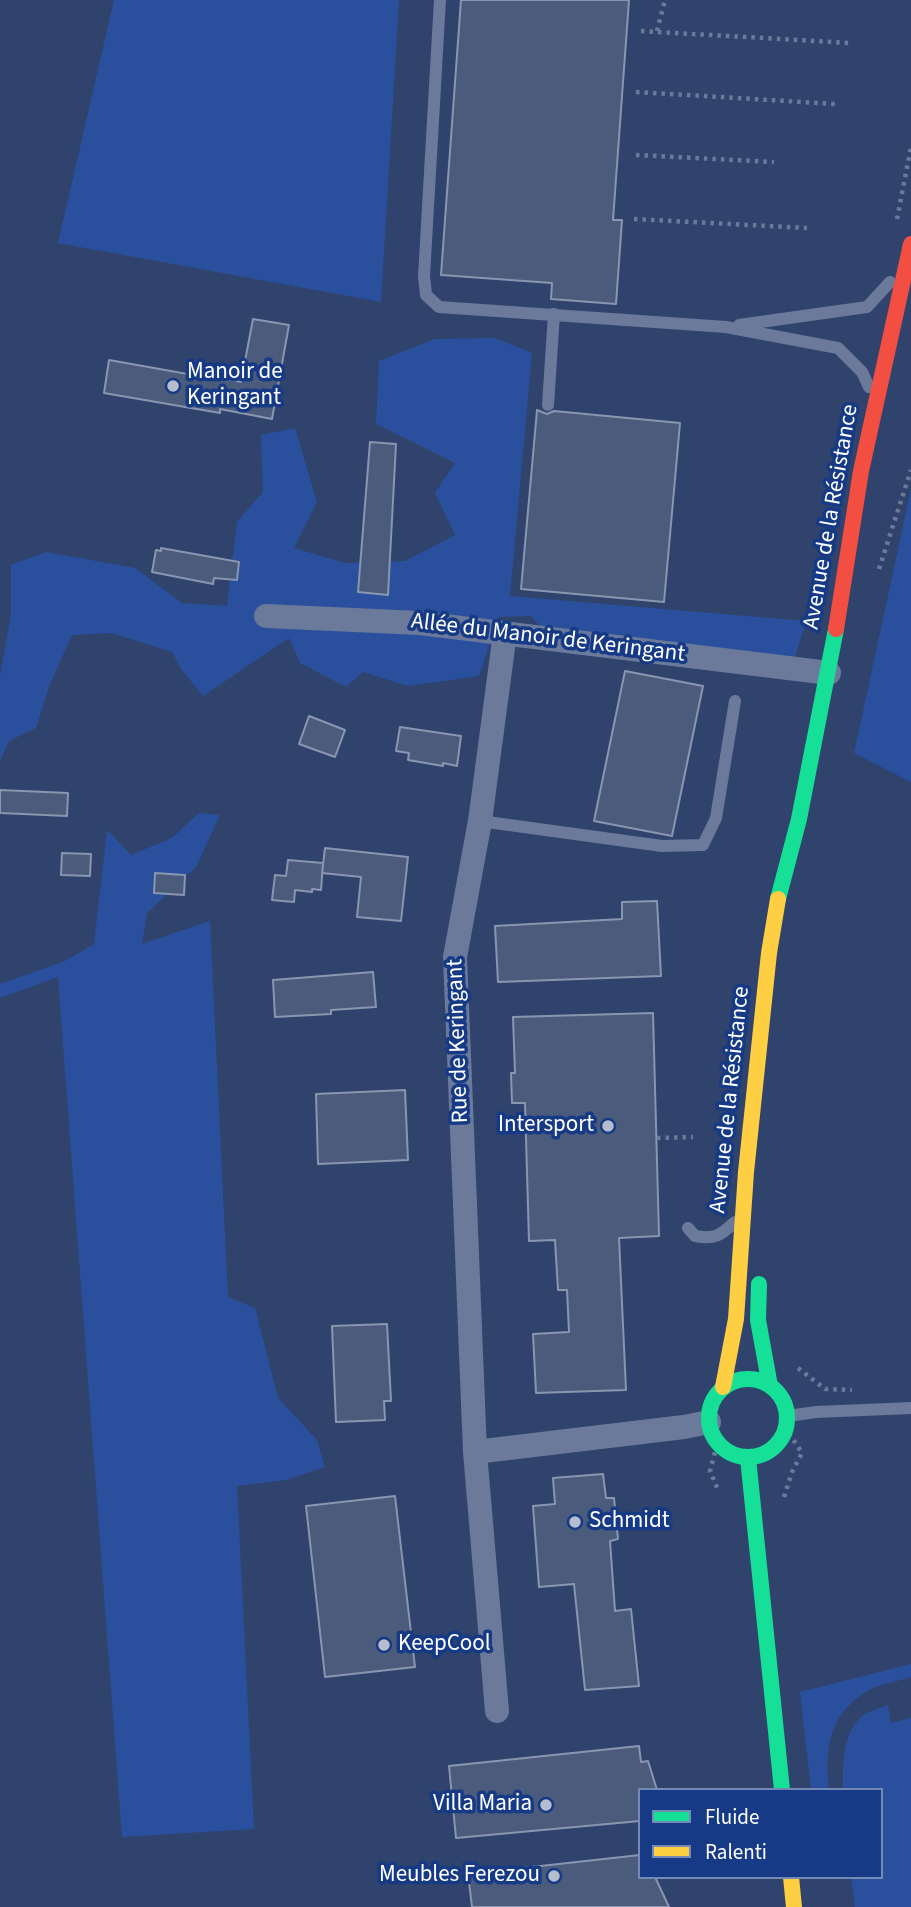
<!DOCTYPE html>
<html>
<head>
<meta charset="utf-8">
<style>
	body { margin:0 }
	#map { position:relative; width:911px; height:1907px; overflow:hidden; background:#2f436d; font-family:"Source Sans 3",sans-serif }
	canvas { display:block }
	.legend { position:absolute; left:638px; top:1788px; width:245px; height:91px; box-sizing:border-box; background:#163a86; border:2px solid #7389b6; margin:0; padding:9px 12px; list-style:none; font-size:21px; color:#fff }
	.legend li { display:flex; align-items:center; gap:14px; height:35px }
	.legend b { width:35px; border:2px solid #7389b6 }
</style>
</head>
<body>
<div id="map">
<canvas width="911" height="1907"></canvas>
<ul class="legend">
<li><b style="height:9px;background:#16e098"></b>Fluide</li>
<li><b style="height:9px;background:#ffcf43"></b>Ralenti</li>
</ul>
</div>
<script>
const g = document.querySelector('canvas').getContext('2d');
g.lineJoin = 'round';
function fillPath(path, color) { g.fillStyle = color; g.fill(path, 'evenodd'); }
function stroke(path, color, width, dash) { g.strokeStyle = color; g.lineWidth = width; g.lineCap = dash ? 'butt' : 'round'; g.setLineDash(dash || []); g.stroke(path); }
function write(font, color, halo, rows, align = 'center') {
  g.font = font + ' "Source Sans 3",sans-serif'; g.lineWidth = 7; g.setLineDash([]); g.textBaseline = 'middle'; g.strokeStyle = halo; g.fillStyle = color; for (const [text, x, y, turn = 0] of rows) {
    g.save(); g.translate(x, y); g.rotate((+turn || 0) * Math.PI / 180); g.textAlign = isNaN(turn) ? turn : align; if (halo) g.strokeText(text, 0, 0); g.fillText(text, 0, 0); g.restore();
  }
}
const green = new Path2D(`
	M114,0H399L381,302L58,243Z
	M495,338L532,353L510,596L806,621L792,667L563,652L531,616L498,617L479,676L408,686L363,672L346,687L300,663L289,638L203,696L181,669L172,652L111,633L72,635L50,684L36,728L9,741L0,761V676L11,614V565L46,552L135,568L182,603L227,606L237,522L263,492L261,435L295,428L317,502L294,548L345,563L405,561L455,535L435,493L455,463L376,424L379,361L435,339Z
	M911,489V782L854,753Z
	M199,813L220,815L196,867L147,913L142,944L210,921L228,1297L255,1308L278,1398L317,1440L325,1467L286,1480L237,1486L254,1829L122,1837L58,977L0,998V984L65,961L94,944L107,830L131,855L172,838Z
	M911,1664V1677C897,1682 876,1684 864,1693C828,1717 825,1750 829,1790H811L800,1692Z
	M888,1705L891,1723L911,1718V1907H855L851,1877H881V1790H843C843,1765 842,1734 862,1716C869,1711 880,1708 888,1705Z`);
const building = new Path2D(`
	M461,0H629L613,220H622L616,304L551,299L552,283L441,275Z
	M253,319L289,325L272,419L220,409V413L104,393L109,360L227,381V379L241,382Z
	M537,410L547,414L554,411L680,423L664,602L521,589Z
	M370,442L396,444L388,595L358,592Z
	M161,548L239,562L237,580L214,578L213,584L152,572L156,550L161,551Z
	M625,671L703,686L672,836L594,821Z
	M309,716L345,730L335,757L299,744Z
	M400,727L461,736L457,766L443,763V766L408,760L409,753L396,751Z
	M0,790L68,793L67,816L0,813Z
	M325,848L408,857L401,921L357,917L361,877L322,873Z
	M62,853L91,854L90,876L61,875Z
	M288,860L323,863L321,890L312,889V892L295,890L294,902L272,900L275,875L286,876Z
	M155,873L185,875L184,895L154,893Z
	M657,901L661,976L498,982L495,926L622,919V902Z
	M373,972L376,1007L331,1010V1014L275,1017L273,980Z
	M653,1013L659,1236L619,1238L626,1390L536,1393L533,1334L569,1332L567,1290H558L555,1240L529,1241L525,1103H512L511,1073H515L513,1017Z
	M405,1090L408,1160L318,1164L316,1094Z
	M387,1324L391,1401H384L385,1420L336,1422L332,1326Z
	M603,1474L606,1498H614L618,1539L610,1541L615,1611L631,1609L639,1686L585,1690L574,1584L539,1587L533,1506L555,1504L553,1478Z
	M395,1496L415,1667L325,1677L306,1506Z
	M639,1746L641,1762L648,1761L657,1790H640V1821L456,1838L449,1766Z
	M640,1855V1877H655L669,1907H472L468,1874Z`);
const path = new Path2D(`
	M641,31L849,43
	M657,31L665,0
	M636,92L836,104
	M636,155L774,162
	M634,219L807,228
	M897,219L911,147
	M879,569L911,470
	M657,1138L693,1137
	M798,1368L825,1389L852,1390
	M717,1444L710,1471L719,1492
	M784,1497L792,1472L802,1453L789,1433`);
const lane = new Path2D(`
	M440,0L424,276L426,295L439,307L726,327L838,348L862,372L869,387
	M739,325L867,307L890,282
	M548,405L554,314
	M480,821L662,846L703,845L716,818L735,701
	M688,1228L695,1236C715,1240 721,1235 735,1222
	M788,1416L816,1412L911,1408`);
const street = new Path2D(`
	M266,616L420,623L829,673
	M475,1452L455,957L480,821L505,633
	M497,1711L475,1452L684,1427L709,1422`);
const fast = new Path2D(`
	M778,899L799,819L836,629
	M759,1284L758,1320L770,1386
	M709 1418a39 39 0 1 1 78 0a39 39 0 1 1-78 0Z
	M748,1458L782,1790`);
const slow = new Path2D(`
	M723,1387L736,1319L746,1172L769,953L778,899
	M791,1877L794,1907`);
const jam = new Path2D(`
	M836,629L861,471L911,244`);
const markers = [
	[173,386,7,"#b6bdcc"],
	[608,1126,7,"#b6bdcc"],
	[575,1522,7,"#b6bdcc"],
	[384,1645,7,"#b6bdcc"],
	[546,1805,7,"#b6bdcc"],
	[554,1876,7,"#b6bdcc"]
];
const poiNames = [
	["Manoir de",187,373],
	["Keringant",187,399],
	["Intersport",594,1126,"right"],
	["Schmidt",589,1522],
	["KeepCool",398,1645],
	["Villa Maria",532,1805,"right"],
	["Meubles Ferezou",540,1876,"right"]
];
const streetNames = [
	["Avenue de la Résistance",832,517,-80],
	["Allée du Manoir de Keringant",548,639,7],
	["Rue de Keringant",459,1041,-92],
	["Avenue de la Résistance",731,1100,-84]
];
fillPath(green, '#2a509d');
fillPath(building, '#4a5b7c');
stroke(building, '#8a96b0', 2);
stroke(path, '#6b7a9b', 4.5, [3.5, 5]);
stroke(lane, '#6b7a9b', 12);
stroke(street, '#6b7a9b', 24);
stroke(fast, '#16e098', 16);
stroke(slow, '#ffcf43', 16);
stroke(jam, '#f24e42', 16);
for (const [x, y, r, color] of markers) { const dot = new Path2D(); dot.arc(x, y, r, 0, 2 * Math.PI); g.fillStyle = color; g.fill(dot); stroke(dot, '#163a86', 2.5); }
write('23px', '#fff', '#163a86', poiNames, 'left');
write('23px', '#fff', '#163a86', streetNames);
</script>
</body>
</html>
